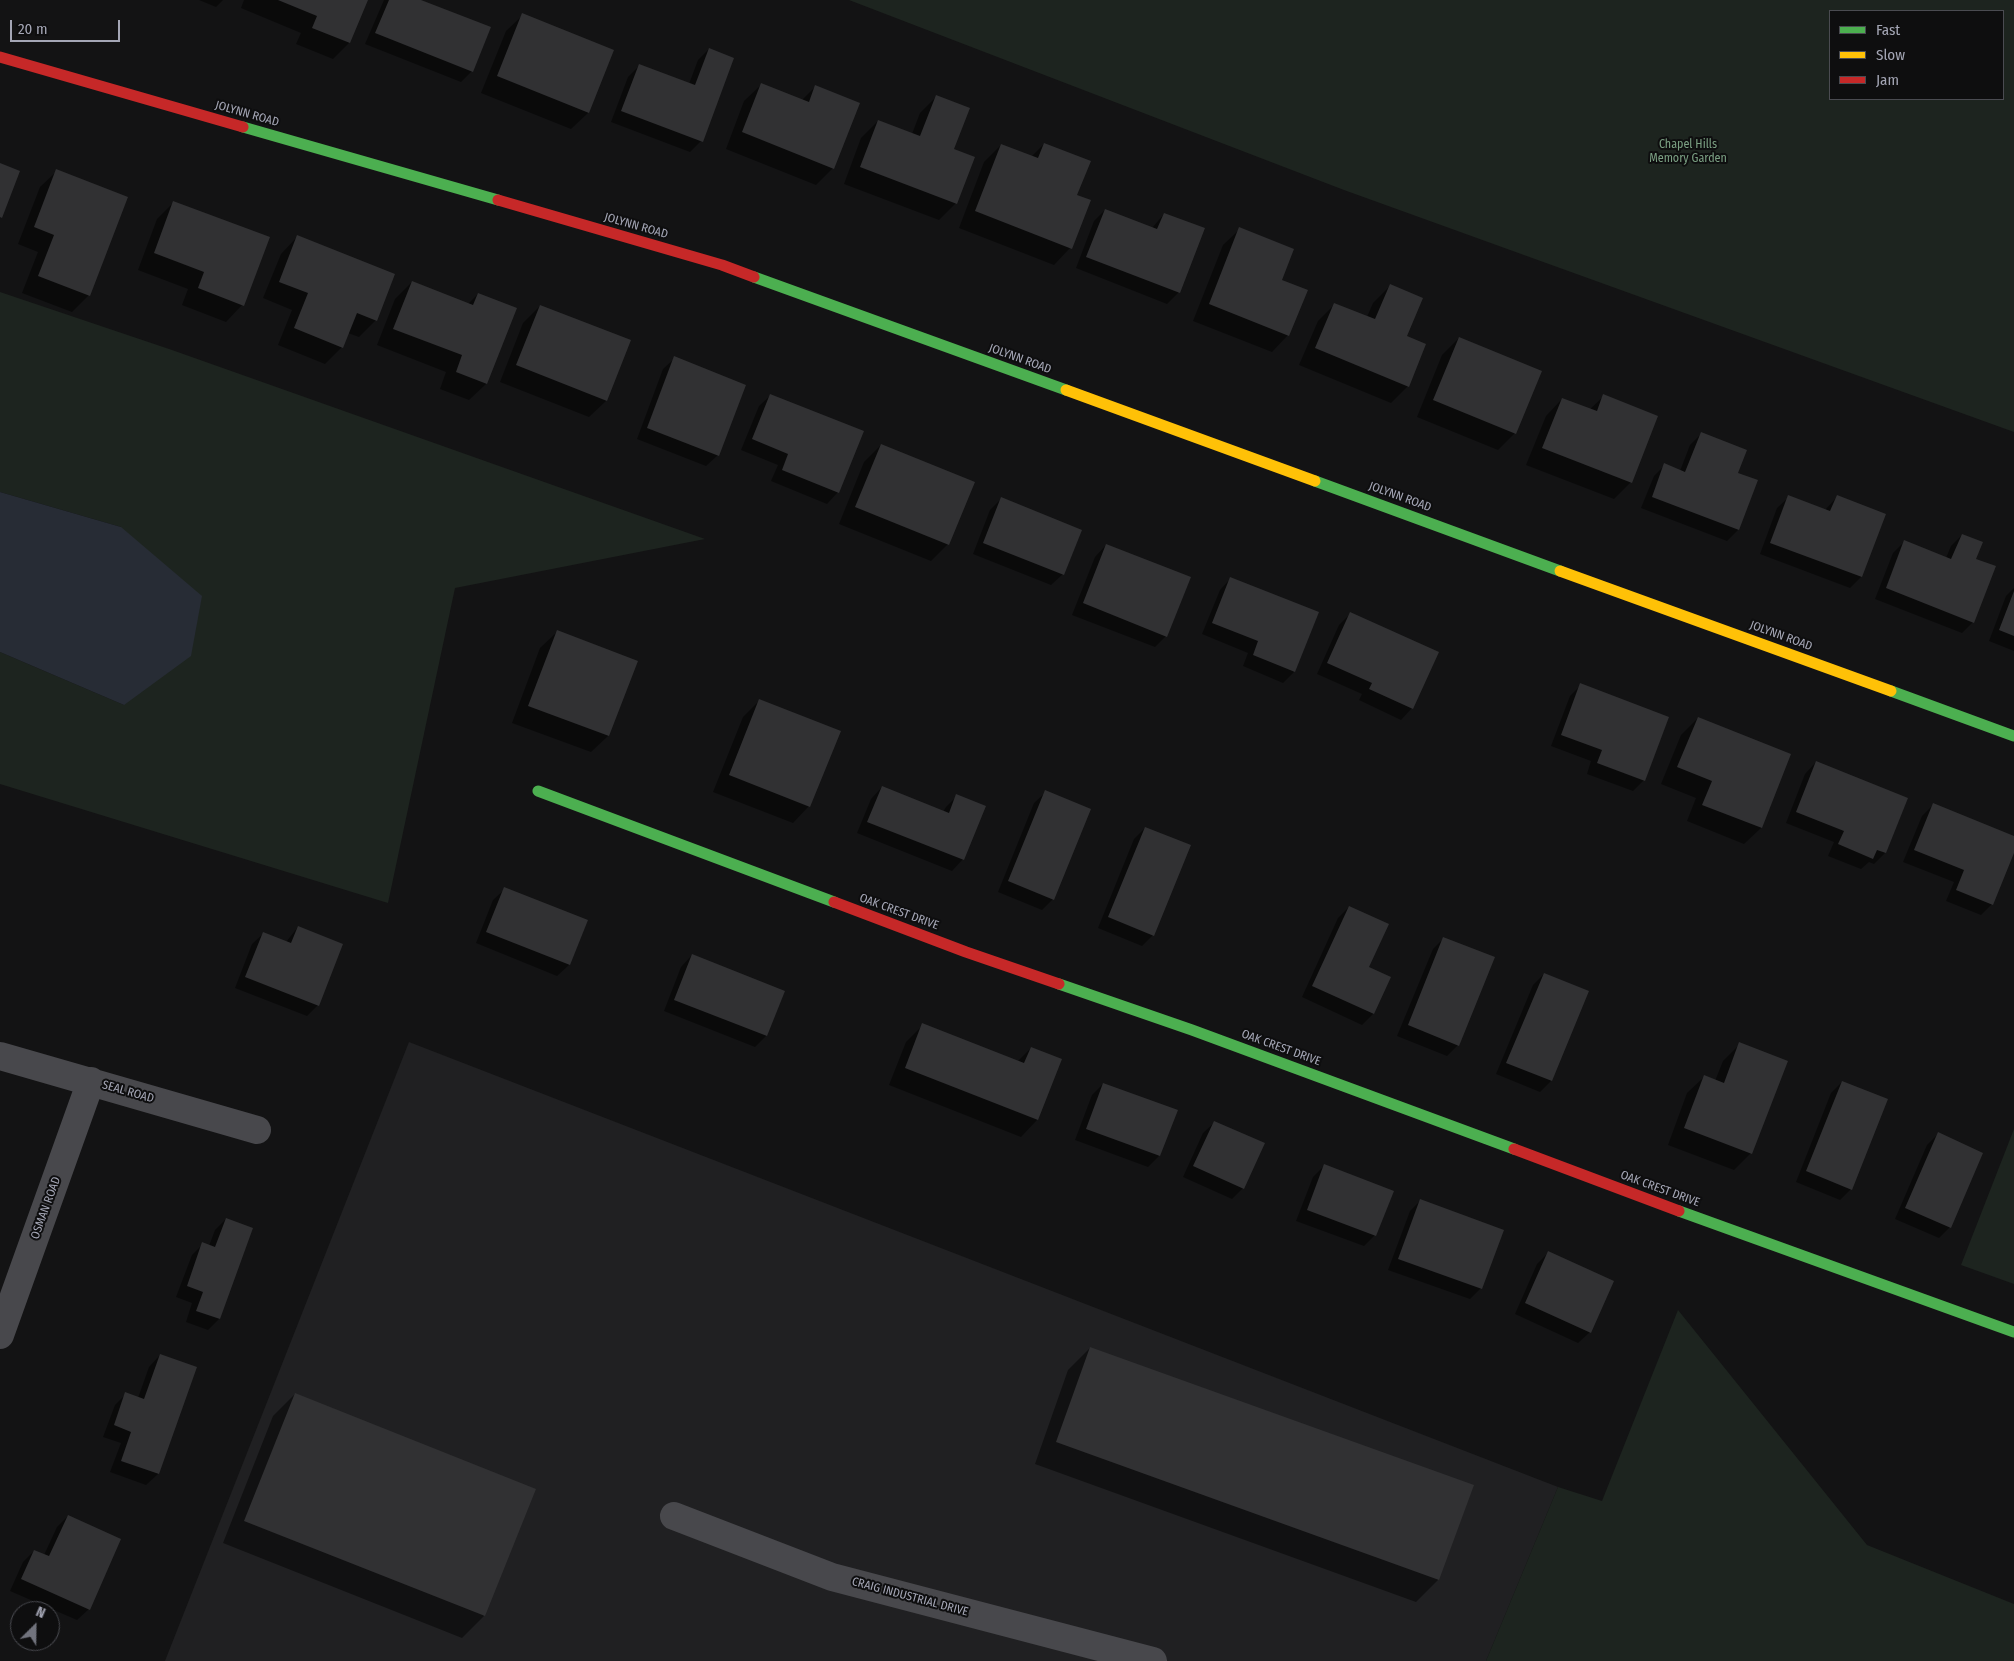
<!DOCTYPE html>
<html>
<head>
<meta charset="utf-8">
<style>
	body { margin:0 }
	#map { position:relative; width:2014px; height:1661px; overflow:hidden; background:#131314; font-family:"Fira Sans Condensed",sans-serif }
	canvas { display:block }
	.legend { position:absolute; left:1829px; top:10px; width:175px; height:90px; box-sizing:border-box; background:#0e0e0f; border:1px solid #4a4b51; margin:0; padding:6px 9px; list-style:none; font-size:15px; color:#a4a6b5 }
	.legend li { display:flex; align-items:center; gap:10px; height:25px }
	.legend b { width:25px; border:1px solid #4a4b51 }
	.north { position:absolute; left:10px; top:1601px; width:50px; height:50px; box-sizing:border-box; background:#0e0e0f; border:1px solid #4a4b51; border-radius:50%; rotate:23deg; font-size:14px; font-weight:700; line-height:20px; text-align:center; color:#a4a6b5 }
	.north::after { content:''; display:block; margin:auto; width:18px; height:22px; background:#71737d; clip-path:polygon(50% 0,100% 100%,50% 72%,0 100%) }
	.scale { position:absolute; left:10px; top:20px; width:110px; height:22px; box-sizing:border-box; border:2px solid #a4a6b5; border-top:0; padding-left:6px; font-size:15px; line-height:18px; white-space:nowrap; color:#a4a6b5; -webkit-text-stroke:4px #0e0e0f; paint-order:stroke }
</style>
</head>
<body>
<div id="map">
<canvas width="2014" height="1661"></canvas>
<ul class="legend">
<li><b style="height:6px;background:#4caf50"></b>Fast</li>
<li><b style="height:6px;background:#ffc107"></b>Slow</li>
<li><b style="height:6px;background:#c62828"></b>Jam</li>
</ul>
<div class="north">N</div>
<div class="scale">20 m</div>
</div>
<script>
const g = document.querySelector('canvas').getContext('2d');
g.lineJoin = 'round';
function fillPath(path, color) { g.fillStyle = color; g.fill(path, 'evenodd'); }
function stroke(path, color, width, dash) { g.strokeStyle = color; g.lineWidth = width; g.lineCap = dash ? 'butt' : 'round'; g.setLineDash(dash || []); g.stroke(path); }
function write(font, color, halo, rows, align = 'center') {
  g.font = font + ' "Fira Sans Condensed",sans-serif'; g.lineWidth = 4; g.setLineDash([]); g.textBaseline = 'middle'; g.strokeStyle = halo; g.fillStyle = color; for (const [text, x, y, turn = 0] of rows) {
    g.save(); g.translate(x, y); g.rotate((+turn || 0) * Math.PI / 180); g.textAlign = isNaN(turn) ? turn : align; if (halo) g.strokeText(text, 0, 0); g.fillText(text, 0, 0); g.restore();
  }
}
const built = new Path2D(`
	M409,1042L1558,1487L1486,1661H165Z`);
const green = new Path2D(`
	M849,0H2014V432L1344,190ZM2003,11V99H1830V11Z
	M0,292L172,350L705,539L455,588L388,903L0,784V652L124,705L121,527L0,492Z
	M2014,1129V1284L1961,1265Z
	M1678,1310L1867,1545L2014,1604V1661H1486L1558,1487L1602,1501Z`);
const water = new Path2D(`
	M0,492L121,527L202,596L191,656L124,705L0,652Z`);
const shadow = new Path2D(`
	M199,0H223L216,7Z
	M244,0H366L349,43L333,59L296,44L301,33L241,8Z
	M384,0H418L472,71L461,82L365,44Z
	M523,15L612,51L588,113L571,129L481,93L506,31Z
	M709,49L701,141L690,152L611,122L628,77L639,66L689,84L698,60Z
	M761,85L801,101L816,86L833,168L816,185L726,149L744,101Z
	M937,96L953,149L956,203L939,220L844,184L861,138L878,121L912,134L920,113Z
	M1044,144L1070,248L1054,265L959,228L984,162L1001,145L1031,157Z
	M57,171L127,198L88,296L72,312L22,293L38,252L18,244L40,187Z
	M174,202L242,305L226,322L182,305L188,289L138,270L157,219Z
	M1105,210L1152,228L1164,214L1203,229L1178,293L1167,304L1076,268L1094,221Z
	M1240,229L1280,280L1288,335L1272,352L1193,321L1223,245Z
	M297,237L376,320L359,337L348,333L342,347L325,364L278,345L292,310L263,298L281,254Z
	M412,282L468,304L478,294L515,309L486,384L469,400L440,389L446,372L377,345L395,299Z
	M1390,286L1408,386L1391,403L1299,365L1318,321L1335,304L1367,317L1373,303Z
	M540,306L629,341L606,401L589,417L500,382L523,323Z
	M1459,338L1515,433L1498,450L1417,417L1442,355Z
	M675,358L718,455L706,466L637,439L663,369Z
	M771,395L862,432L838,492L827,504L771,481L778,465L741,450L759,406Z
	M1604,396L1631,482L1614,499L1526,465L1546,416L1562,399L1589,410Z
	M1701,434L1737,474L1738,530L1727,541L1641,508L1654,476L1665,465L1680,471L1690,445Z
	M881,445L973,482L948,544L931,561L839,524L864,462Z
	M1789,497L1825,510L1837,497L1861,577L1850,588L1760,554L1777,508Z
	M1001,499L1063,574L1051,585L973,554L990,510Z
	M1962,535L1975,559L1973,622L1962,633L1875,599L1893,553L1904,542L1946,558L1951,546Z
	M1106,545L1166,636L1155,647L1072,615L1095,557Z
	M1231,578L1294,672L1283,683L1243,666L1248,653L1202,634L1220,590Z
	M2014,588V651L1989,641L2006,596Z
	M1350,614L1412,708L1401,720L1359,700L1362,694L1317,674L1339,625Z
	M557,632L608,736L591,752L512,723L540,648Z
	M1581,685L1644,780L1633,791L1587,774L1591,761L1551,746L1570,696Z
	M760,700L809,806L793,823L713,792L743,717Z
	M1698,718L1789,754L1761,828L1744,844L1687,821L1696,798L1661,784L1681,735Z
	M1816,762L1885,853L1874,864L1869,862L1861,869L1828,856L1834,842L1786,823L1805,774Z
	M882,787L943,812L946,807L957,796L963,859L952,871L857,833L871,799Z
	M1046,792L1053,899L1042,910L998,892L1034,803Z
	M1933,805L2014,837V849L1992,904L1981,915L1946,901L1954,882L1903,862L1922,816Z
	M1145,828L1153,935L1142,946L1098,928L1134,839Z
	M505,889L586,921L569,965L557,976L476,943L493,900Z
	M1349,907L1367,968L1389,978L1373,1014L1362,1025L1302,997L1338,918Z
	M298,927L318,1005L307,1016L235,988L252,944L264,933L286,942Z
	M1444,938L1458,1045L1447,1056L1397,1036L1433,949Z
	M692,955L783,992L766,1036L755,1047L664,1011L681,967Z
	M1544,974L1551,1081L1540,1092L1496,1074L1533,985Z
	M923,1025L1017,1062L1031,1048L1061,1060L1037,1120L1021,1137L889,1085L906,1042Z
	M1740,1044L1751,1153L1734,1170L1668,1145L1687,1093L1704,1077L1715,1081L1723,1061Z
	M1842,1082L1851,1189L1840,1200L1796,1182L1831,1093Z
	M1103,1084L1159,1156L1148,1167L1075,1140L1092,1095Z
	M1215,1122L1243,1188L1232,1199L1183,1177L1203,1133Z
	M1938,1134L1950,1227L1939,1238L1895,1219L1927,1145Z
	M1324,1166L1375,1235L1364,1246L1296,1221L1313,1177Z
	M1421,1200L1481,1288L1470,1299L1388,1270L1410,1211Z
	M226,1219L252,1229L219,1319L208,1330L186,1322L192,1303L176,1297L192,1255L203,1244L209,1246L215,1230Z
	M1548,1253L1590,1332L1578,1343L1515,1314L1537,1264Z
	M1090,1348L1472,1486L1438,1580L1416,1602L1035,1464L1068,1370Z
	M160,1355L196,1368L158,1474L146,1485L110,1472L121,1443L103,1437L115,1405L126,1394L138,1398L149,1367Z
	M295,1394L484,1616L462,1638L223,1543L273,1416Z
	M68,1516L89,1609L77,1620L10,1591L23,1562L34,1551L44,1555L57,1527Z`);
const building = new Path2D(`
	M278,0H368L350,43L312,28L317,16Z
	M389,0H421L491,27L473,72L375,33Z
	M522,13L614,50L589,113L497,76Z
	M709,48L734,58L703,142L621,111L639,64L695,85Z
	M761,83L809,102L815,85L860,103L834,169L742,132Z
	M936,95L970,108L954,149L975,157L957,204L860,167L878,120L920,136Z
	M1044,143L1091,161L1077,195L1091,200L1072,249L975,211L1001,144L1038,158Z
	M0,163L20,171L2,218L0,217Z
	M56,169L128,197L90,296L38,276L54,235L34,227Z
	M173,201L270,237L244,306L198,288L204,272L154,253Z
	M1105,209L1157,229L1164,213L1205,228L1180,293L1086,257Z
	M1239,227L1294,249L1282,280L1308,290L1289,336L1209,304Z
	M297,235L395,274L377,321L357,313L343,348L294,328L308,293L279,282Z
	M412,281L473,305L478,293L517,308L487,384L456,372L462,355L393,329Z
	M1390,284L1423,298L1407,336L1426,344L1409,387L1315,348L1334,303L1375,319Z
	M540,305L631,340L607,401L516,365Z
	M1459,337L1542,371L1516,434L1433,400Z
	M674,356L746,385L719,456L647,428Z
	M770,394L864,431L839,493L782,470L788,454L752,439Z
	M1603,394L1658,416L1632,483L1542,448L1562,398L1597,411Z
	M1701,432L1747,450L1738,473L1758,480L1739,530L1652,497L1664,463L1685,472Z
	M881,444L975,482L949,545L855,507Z
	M1788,495L1830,511L1837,495L1886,514L1862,577L1770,543Z
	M1001,497L1082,530L1064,575L983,543Z
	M1962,534L1983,542L1976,559L1996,566L1974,623L1886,588L1904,540L1951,559Z
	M1106,544L1191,577L1167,637L1083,603Z
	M1230,577L1319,612L1295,672L1253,655L1258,641L1212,623Z
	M2014,591V636L1999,630Z
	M1350,612L1439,652L1413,709L1369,689L1372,683L1327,663Z
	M557,630L638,661L609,736L528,706Z
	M1580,683L1669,717L1645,781L1597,763L1602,750L1561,735Z
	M759,699L841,731L810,807L729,775Z
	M1698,717L1791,754L1762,828L1702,805L1712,781L1677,767Z
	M1816,761L1908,798L1886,853L1877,850L1873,859L1838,844L1844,831L1796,812Z
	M882,786L949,813L956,794L986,806L964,860L867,822Z
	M1045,790L1091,809L1054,900L1008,881Z
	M1933,803L2014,836V853L1993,905L1956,890L1964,870L1914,850Z
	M1145,827L1191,845L1154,936L1108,917Z
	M504,887L588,920L570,965L486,932Z
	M1349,906L1389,924L1369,967L1391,977L1374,1014L1312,986Z
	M298,926L343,944L319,1006L245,977L263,932L291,943Z
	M1443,937L1495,957L1459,1046L1408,1025Z
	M692,954L785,991L767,1036L674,1000Z
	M1544,973L1589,991L1552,1081L1506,1063Z
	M922,1023L1024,1063L1031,1047L1062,1059L1038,1120L905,1068Z
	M1739,1042L1788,1061L1752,1154L1684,1128L1704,1075L1724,1083Z
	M1842,1081L1888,1099L1852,1190L1806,1171Z
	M1103,1083L1178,1110L1160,1156L1086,1129Z
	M1214,1121L1265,1143L1244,1189L1193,1166Z
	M1938,1132L1983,1153L1951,1228L1905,1208Z
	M1324,1164L1394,1191L1376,1236L1307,1210Z
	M1420,1199L1504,1230L1482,1289L1398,1259Z
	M226,1218L253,1228L220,1319L196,1311L203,1292L187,1286L202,1242L215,1247Z
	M1548,1251L1614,1281L1591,1333L1525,1303Z
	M1090,1347L1474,1485L1439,1580L1056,1442Z
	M160,1354L197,1367L159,1474L121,1461L131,1432L114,1425L125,1392L144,1399Z
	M295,1393L536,1489L485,1616L244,1521Z
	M68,1515L121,1539L90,1610L21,1579L34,1550L49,1556Z`);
const street = new Path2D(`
	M0,1056L257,1130
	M0,1335L91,1081
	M674,1516L832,1577L1153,1661`);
const fast = new Path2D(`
	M243,127L498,200
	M754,277L1066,390
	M1315,481L1560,571
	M1891,691L2014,736
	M538,791L834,902
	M1059,984L1192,1030L1514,1149
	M1679,1211L2014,1332`);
const slow = new Path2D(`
	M1066,390L1315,481
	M1560,571L1891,691`);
const jam = new Path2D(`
	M0,57L243,127
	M498,200L722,265L754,277
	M834,902L966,952L1059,984
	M1514,1149L1679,1211`);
const streetNames = [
	["JOLYNN ROAD",247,114,16],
	["JOLYNN ROAD",636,226,16],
	["JOLYNN ROAD",1020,359,20],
	["JOLYNN ROAD",1400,497,20],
	["JOLYNN ROAD",1781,636,20],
	["OAK CREST DRIVE",899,912,20],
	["OAK CREST DRIVE",1281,1048,20],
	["SEAL ROAD",128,1092,16],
	["OAK CREST DRIVE",1660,1189,20],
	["OSMAN ROAD",46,1208,-70],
	["CRAIG INDUSTRIAL DRIVE",910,1597,15]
];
const parkNames = [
	["Chapel Hills",1688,145],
	["Memory Garden",1688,159]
];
fillPath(built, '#202022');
fillPath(green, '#1d241f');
fillPath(water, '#272c35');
fillPath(shadow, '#0007');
fillPath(building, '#313133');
stroke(street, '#48484c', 28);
stroke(fast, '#4caf50', 11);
stroke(slow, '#ffc107', 11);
stroke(jam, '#c62828', 11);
write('12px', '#a4a6b5', '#0e0e0f', streetNames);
write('12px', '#7ba083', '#0e0e0f', parkNames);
</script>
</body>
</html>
